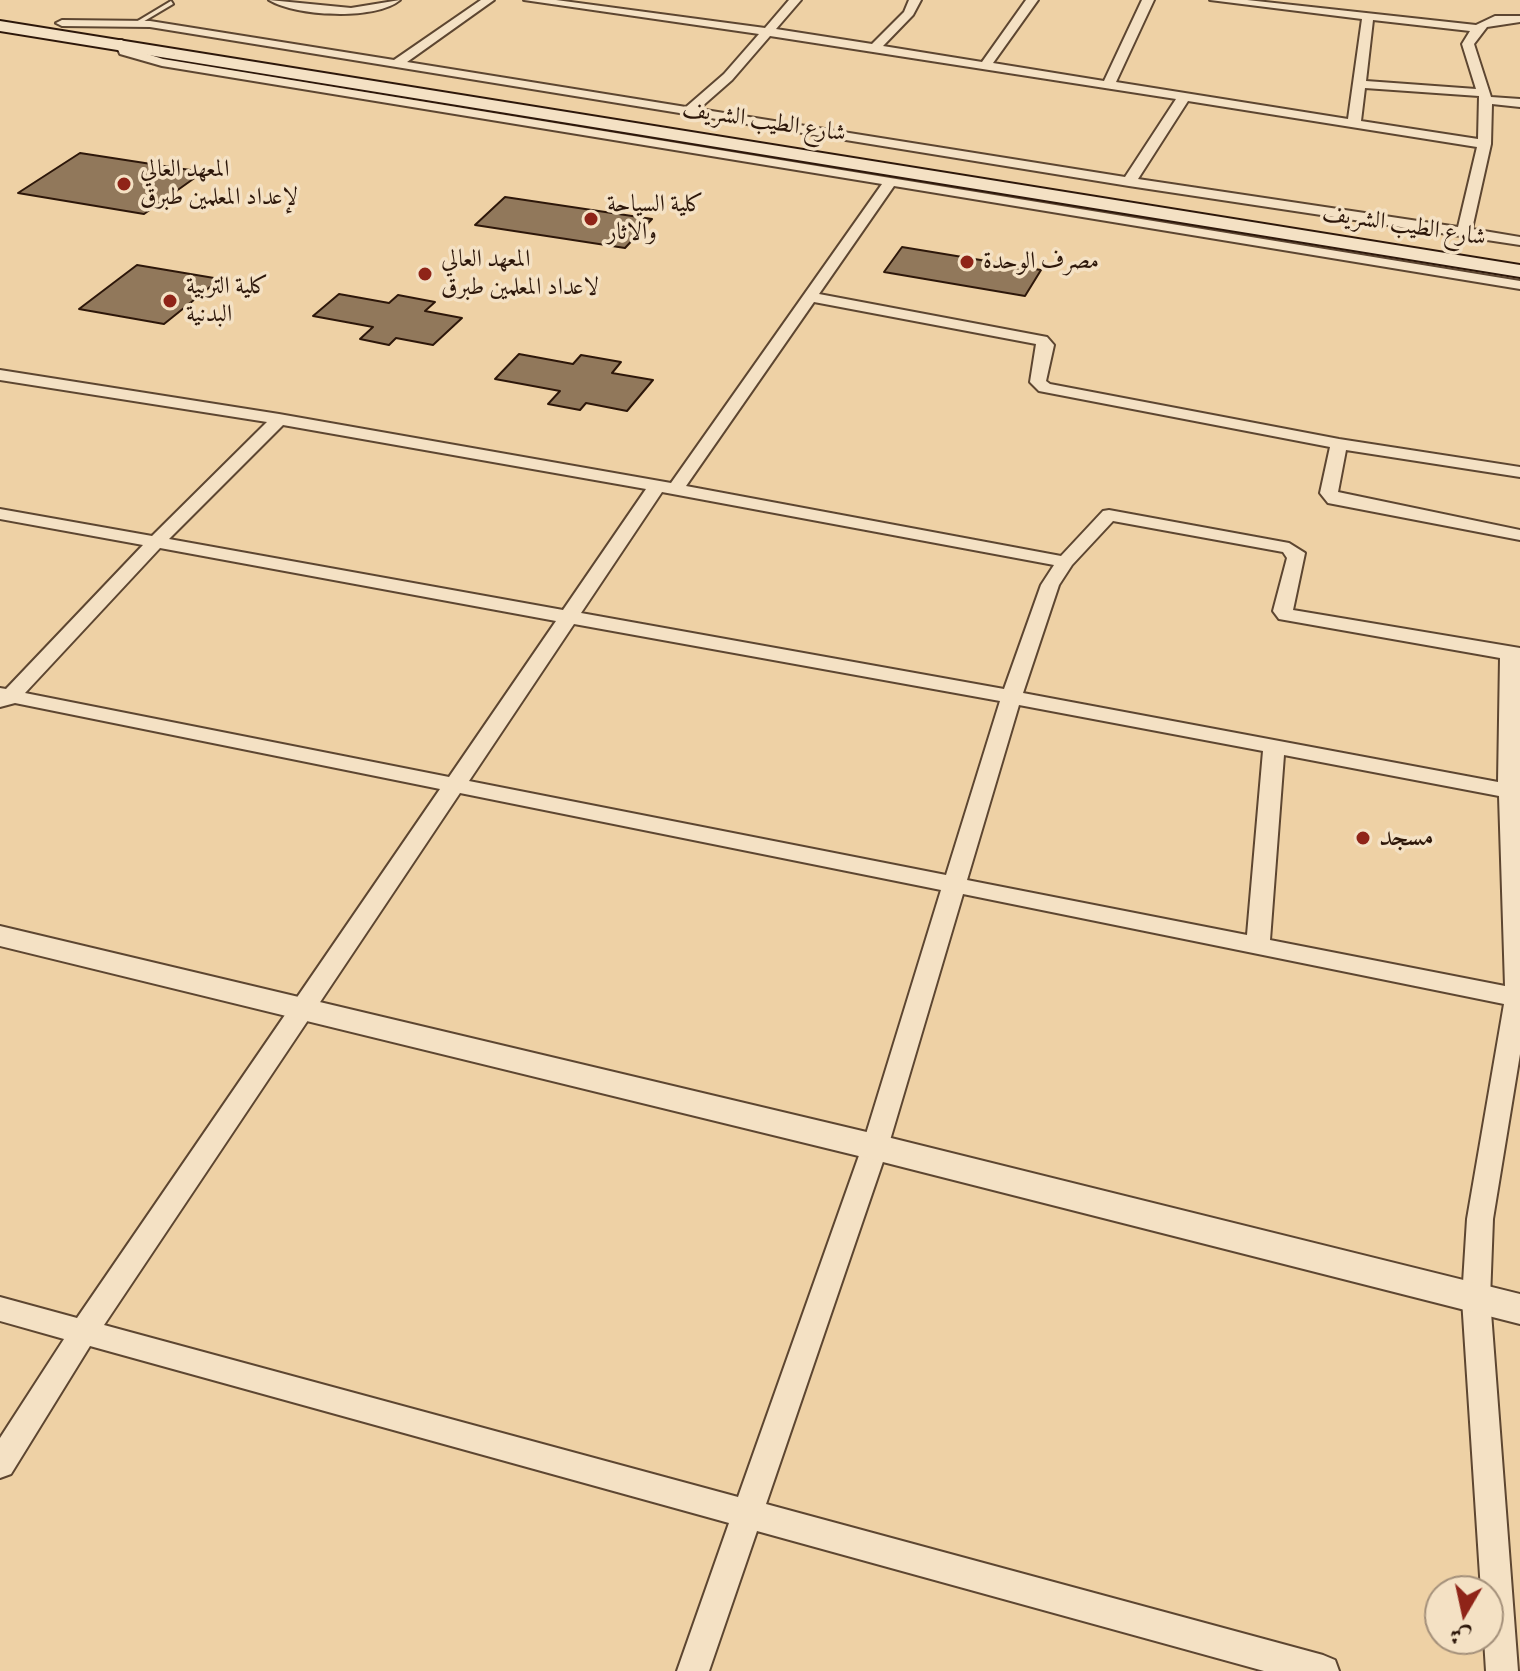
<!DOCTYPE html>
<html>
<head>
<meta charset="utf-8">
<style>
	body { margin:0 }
	#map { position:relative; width:1520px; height:1671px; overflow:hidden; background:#eed1a5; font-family:"Gentium Book Plus",Amiri,serif }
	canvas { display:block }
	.north { position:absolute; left:1424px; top:1575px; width:80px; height:80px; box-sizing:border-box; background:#f4e1c4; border:2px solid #a4907a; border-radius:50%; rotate:189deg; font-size:22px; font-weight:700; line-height:32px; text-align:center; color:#2d170a }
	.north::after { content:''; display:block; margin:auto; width:28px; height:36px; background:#8f2418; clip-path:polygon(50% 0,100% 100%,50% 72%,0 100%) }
</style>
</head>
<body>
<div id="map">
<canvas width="1520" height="1671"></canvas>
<div class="north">ش</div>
</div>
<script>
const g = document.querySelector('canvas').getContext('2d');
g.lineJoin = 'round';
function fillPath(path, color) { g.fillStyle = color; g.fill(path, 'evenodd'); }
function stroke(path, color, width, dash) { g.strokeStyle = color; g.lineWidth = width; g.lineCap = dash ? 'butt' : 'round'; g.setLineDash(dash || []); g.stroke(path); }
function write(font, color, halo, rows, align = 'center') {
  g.font = font + ' "Gentium Book Plus",Amiri,serif'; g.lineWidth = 7; g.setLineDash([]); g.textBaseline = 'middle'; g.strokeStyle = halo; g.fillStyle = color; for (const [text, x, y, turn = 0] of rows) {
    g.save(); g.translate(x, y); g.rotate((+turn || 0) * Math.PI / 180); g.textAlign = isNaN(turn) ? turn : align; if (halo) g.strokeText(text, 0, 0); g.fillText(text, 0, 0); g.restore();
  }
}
const building = new Path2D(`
	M80,153L203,172L144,214L18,193Z
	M505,197L652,219L625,248L475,225Z
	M902,247L1041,270L1025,296L884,272Z
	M137,265L220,279L164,324L79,309Z
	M339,294L389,303L398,295L435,302L425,311L462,318L433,345L396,338L389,345L360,339L373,327L313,316Z
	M519,354L573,364L581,355L621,362L612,373L653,380L627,411L586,403L580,410L548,404L560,391L495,379Z`);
const service = new Path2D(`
	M171,1L173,4L141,23L136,22Z`);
const minor = new Path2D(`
	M269,0L351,8L400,0C375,21 295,16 269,0Z
	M481,0H494L407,62L686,107L724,74L759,34L524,0H556L765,28L789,0H801L776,29L872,44L904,12L909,0H921L913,15L883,46L982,62L1026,0H1038L993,63L1104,81L1142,0H1154L1116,82L1348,119L1362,19L1210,0H1247L1476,25L1495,16H1520V22L1487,27L1474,44L1491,97L1520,99V107L1492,104L1491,144L1472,229L1520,237V245L1129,186L150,27L62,26L56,23L62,20L150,21L394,60ZM1373,20L1470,31L1462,44L1476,89L1366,81ZM770,36L1176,99L1125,177L699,109L732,80ZM1365,88L1479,96L1478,139L1361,121ZM1188,101L1477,147L1458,227L1138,179Z
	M114,40H122L128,48L163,59L1520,281V289L894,186L819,294L1047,337L1054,345L1046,381L1050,384L1339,439L1520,467V477L1346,450L1338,492L1520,530V540L1328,503L1320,493L1330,447L1039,391L1030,382L1036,344L814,302L686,486L1061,556L1103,511L1109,510L1289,543L1305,553L1293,610L1520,648V1054L1493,1219L1490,1299L1518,1671H1486L1484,1639H1488V1591H1481L1462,1299L1467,1219L1504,1004L963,894L888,1147L766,1504L1323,1655L1335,1660L1339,1671H1264L757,1531L709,1671H677L729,1523L90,1346L11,1474L0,1478V1438L64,1339L0,1321V1297L77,1318L440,789L15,703L0,707V688L6,689L143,545L0,519V509L152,536L267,422L0,380V370L279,414L671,483L882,184L162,66L120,54ZM283,425L646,489L563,610L169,539ZM662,492L1054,565L1041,585L1004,689L581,613ZM1113,521L1283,552L1287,558L1273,611L1279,619L1500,658L1498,782L1023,693L1059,585L1072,565ZM160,548L556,621L449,777L25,693ZM574,624L1000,701L946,875L469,781ZM1019,705L1263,751L1247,935L967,880ZM1284,755L1499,796L1505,986L1270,940ZM460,793L941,890L862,1147L738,1497L104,1325Z`);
const tertiary = new Path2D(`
	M0,926L875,1134L1520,1294V1324L875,1160L0,946Z`);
const secondary = new Path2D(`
	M0,21L1520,265V277L0,31Z`);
const markers = [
	[124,184,8,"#8f2418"],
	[591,219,8,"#8f2418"],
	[967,262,8,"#8f2418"],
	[425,274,8,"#8f2418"],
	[170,301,8,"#8f2418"],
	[1363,838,8,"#8f2418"]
];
const farStreetnames = [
	["شارع الطيب الشريف",764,122,9],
	["شارع الطيب الشريف",1404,226,9]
];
const farPoinames = [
	["المعهد العالي",140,170],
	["لإعداد المعلمين طبرق",140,198],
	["كلية السياحة",607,205],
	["والاثار",607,233],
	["المعهد العالي",441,260],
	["لاعداد المعلمين طبرق",441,288],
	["مصرف الوحدة",983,262],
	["كلية التربية",186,287],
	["البدنية",186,315]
];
const poiNames = [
	["مسجد",1379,838]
];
fillPath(building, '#91785b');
stroke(building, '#2d170a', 2);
stroke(service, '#5d4631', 4);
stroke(minor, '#5d4631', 4);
stroke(tertiary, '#5d4631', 4);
stroke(secondary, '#2d170a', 4);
fillPath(service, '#f4e1c4');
fillPath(minor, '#f4e1c4');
fillPath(tertiary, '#f4e1c4');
fillPath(secondary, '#f4e1c4');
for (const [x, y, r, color] of markers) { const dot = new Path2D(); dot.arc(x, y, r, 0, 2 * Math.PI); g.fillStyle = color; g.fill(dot); stroke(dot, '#f4e1c4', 3); }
write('24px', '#2d170a', '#f4e1c4', farStreetnames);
write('24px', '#2d170a', '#f4e1c4', farPoinames, 'left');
write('28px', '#2d170a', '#f4e1c4', poiNames, 'left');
</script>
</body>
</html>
